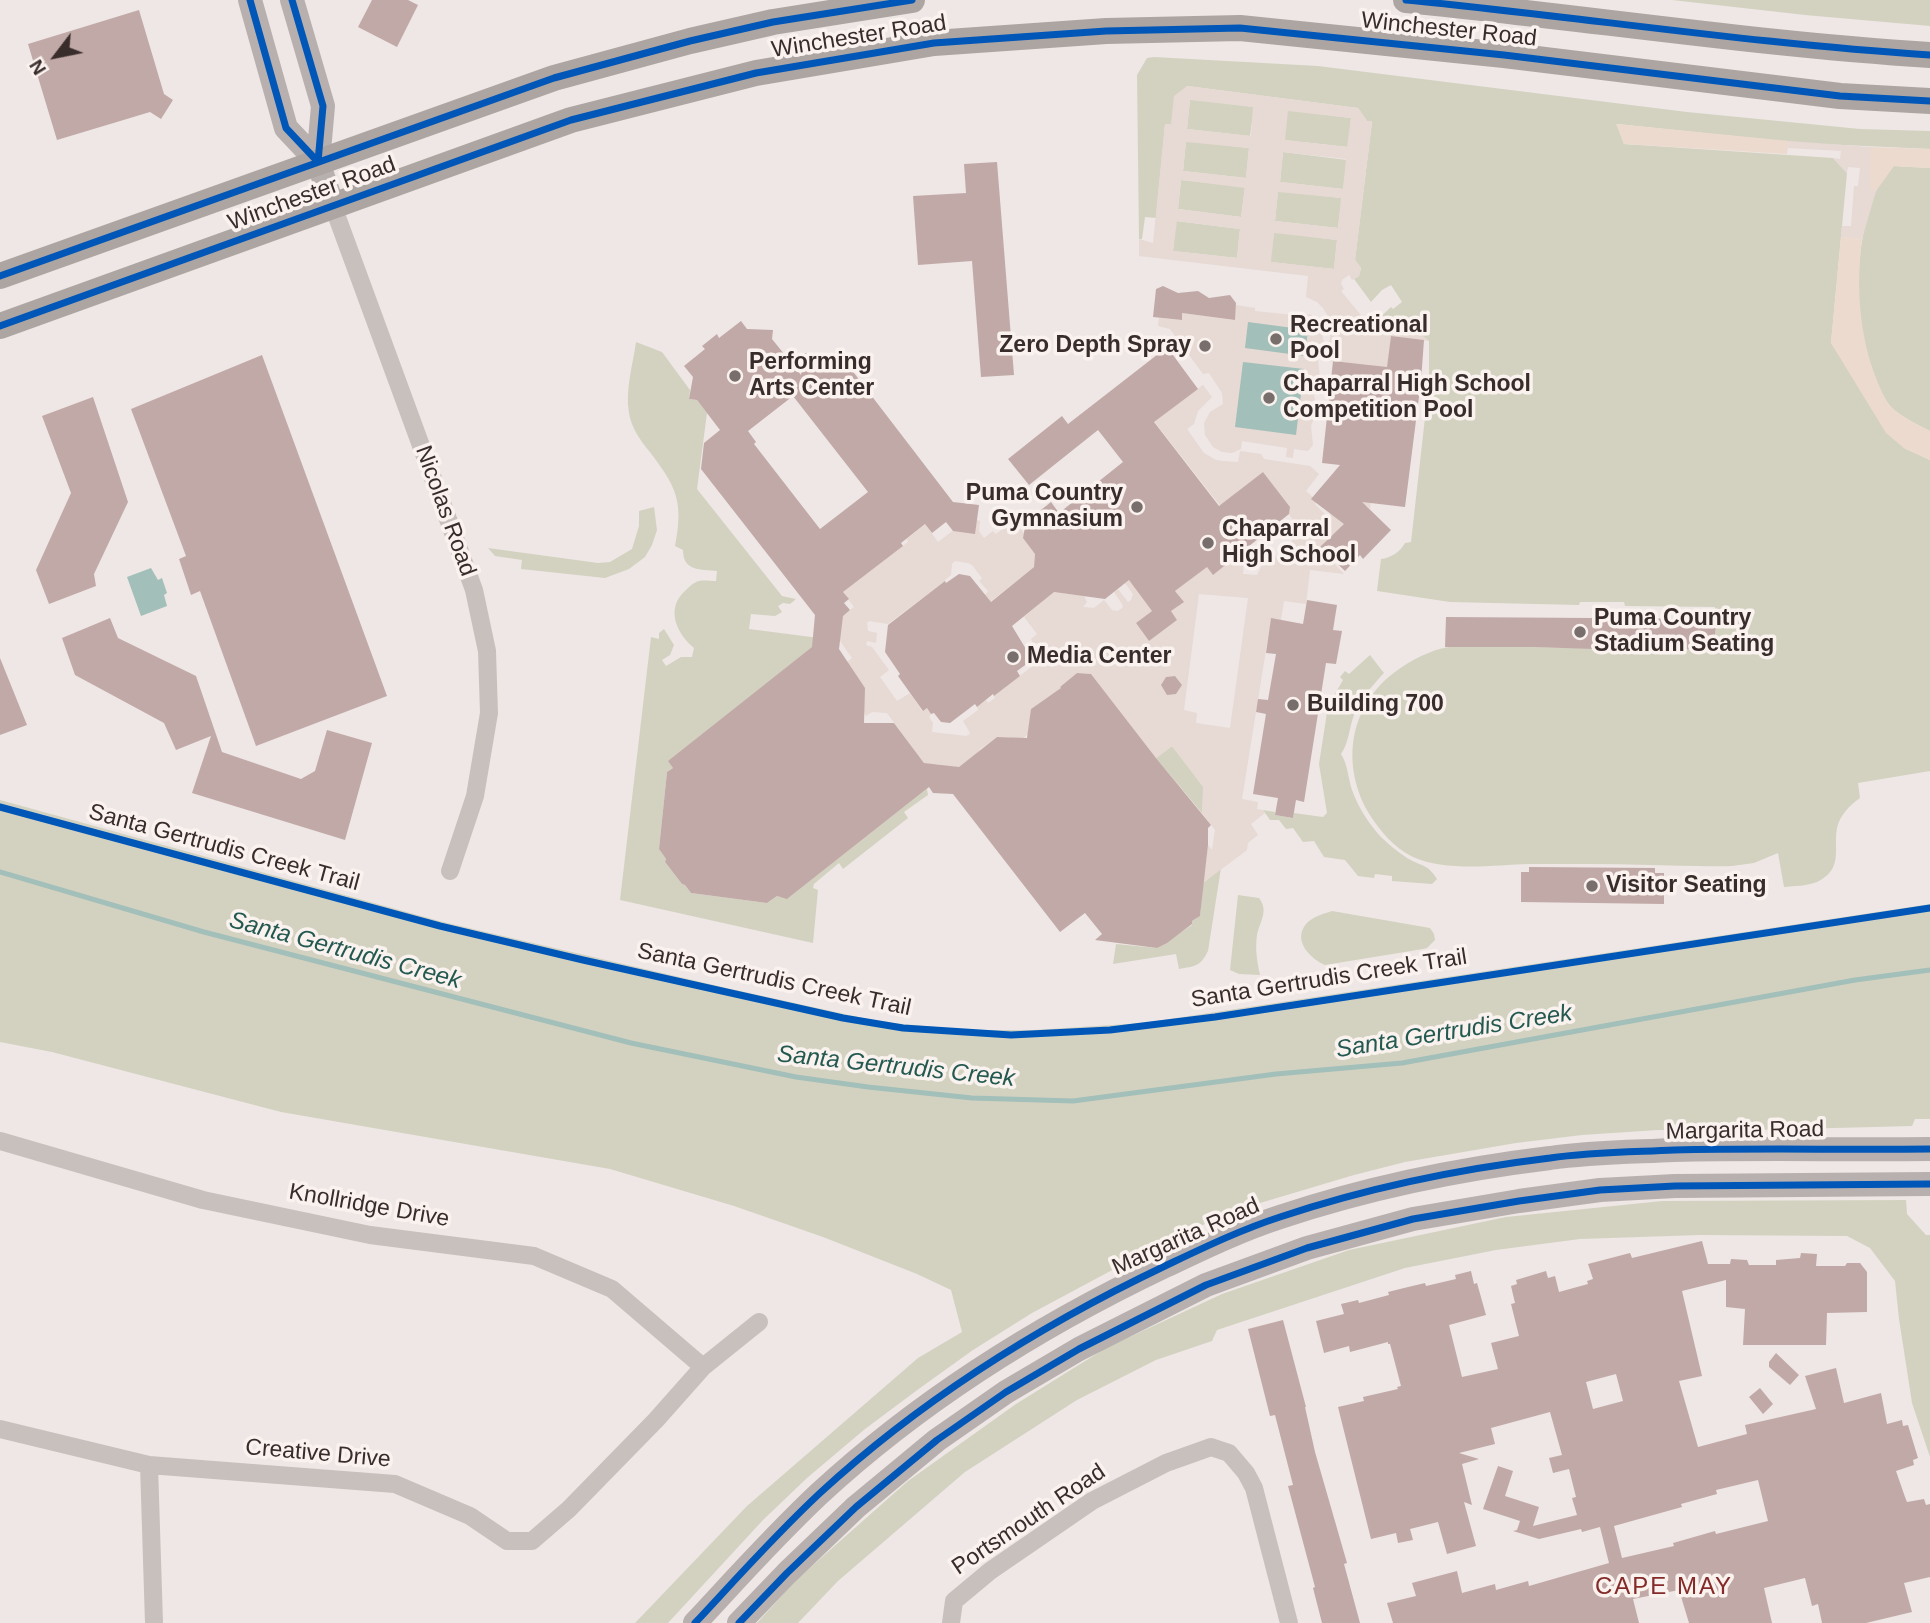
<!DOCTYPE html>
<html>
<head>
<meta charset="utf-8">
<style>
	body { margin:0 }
	#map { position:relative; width:1930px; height:1623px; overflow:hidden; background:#eee7e5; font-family:Helvetica,sans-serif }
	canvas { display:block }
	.north { position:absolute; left:21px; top:21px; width:70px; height:70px; -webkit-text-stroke:5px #faf2ee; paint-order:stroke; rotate:238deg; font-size:19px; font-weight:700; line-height:28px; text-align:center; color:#392d2b }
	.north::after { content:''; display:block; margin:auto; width:24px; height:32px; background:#392d2b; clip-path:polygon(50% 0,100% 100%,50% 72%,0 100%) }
</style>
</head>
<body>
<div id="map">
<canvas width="1930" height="1623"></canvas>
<div class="north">N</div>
</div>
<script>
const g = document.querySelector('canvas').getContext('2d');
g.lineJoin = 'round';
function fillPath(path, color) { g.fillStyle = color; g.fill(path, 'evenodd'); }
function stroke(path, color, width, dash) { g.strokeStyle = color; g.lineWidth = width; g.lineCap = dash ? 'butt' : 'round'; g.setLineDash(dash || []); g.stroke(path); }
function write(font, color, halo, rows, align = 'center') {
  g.font = font + ' Helvetica,sans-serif'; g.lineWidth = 7; g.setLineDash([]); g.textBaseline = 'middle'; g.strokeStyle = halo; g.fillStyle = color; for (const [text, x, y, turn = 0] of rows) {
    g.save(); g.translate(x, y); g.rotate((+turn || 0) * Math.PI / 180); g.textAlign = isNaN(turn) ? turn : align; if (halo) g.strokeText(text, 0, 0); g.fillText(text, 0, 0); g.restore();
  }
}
const green = new Path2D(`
	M1672,0H1930V26L1805,15Z
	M1154,57L1318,66L1687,112L1860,129L1930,131V149L1801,143L1617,124L1624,144L1833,158L1847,173L1831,343L1904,448L1930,460V771L1858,783L1860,798C1849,806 1840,815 1837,828C1833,849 1844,869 1817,882C1807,886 1795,886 1784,887L1778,853L1754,863L1732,866C1684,867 1636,864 1588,864C1569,864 1549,864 1529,864C1494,865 1446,872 1413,857C1394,848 1379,830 1368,812C1339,760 1351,700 1402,667C1419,656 1436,648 1456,646L1738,650L1739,645L1714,644L1715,607L1625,606L1624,602H1580L1579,605L1450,602L1377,591L1381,559C1391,558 1400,552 1405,543L1411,542L1429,382V341L1419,333L1374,331L1370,327L1391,307L1393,309L1402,302L1391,285L1382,290L1371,302L1354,279L1359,276L1361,268L1355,260L1372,122L1367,121L1358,108L1187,86L1171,125H1165L1156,218L1145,217L1142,239H1139L1137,75L1147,58Z
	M1190,99L1254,107L1250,136L1187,129Z
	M1287,110L1351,118L1348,147L1284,140Z
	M1186,141L1249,148L1246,178L1183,171Z
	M1283,152L1347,160L1343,189L1280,182Z
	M1893,166L1930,168V431C1918,425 1904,418 1893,409C1883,400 1878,384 1873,371C1853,320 1854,244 1875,193C1879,184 1887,175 1893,166Z
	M1181,180L1245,187L1241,217L1178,209Z
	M1278,191L1342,198L1338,228L1275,221Z
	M1176,221L1240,229L1237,258L1173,251Z
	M1274,232L1337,240L1334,269L1270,262Z
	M636,342L662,352L690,390L689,399L697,400L707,413L697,489L782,596L796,599L790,604L783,603L778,606L782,612L775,616L751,614L749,629L819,638V642L669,761L673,768L667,772L659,849L666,859L665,862L682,884L685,885L691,893L767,903L777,896L788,898L929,787L927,789L928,795L904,812L908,818L843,869L839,863L814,884L813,888L818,890L813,943L620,900L651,637L659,639V633L664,629L674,645L670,655L662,660L666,666L681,657H692L694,648C676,633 665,608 686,590C689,587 694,582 699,581C704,580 711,581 716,581L717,571C701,569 683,572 683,550L675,546C684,501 676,486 649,451C640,440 631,427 629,413C625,390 633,364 636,342Z
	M654,507L657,530L652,545L645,557L629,569L605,578L521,569L522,560L495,556L488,548L598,563L610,562L632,549L639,526V511Z
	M1370,655L1384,673C1372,686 1361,698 1354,715C1349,728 1349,743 1341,754C1348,765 1348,778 1352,790C1358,807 1369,824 1381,837C1389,845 1398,852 1407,858C1422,867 1427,863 1437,879L1432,884L1392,881V876L1375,874L1374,878L1358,876L1345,860L1324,857L1314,841L1303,842L1293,828L1286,829L1279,820H1270L1263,810L1275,812V815L1293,818L1294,813L1323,817L1327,813L1319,764L1328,706L1343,680L1340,677L1345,671L1349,674Z
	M1172,746L1204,787L1202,813L1156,758Z
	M0,800L443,922L731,989L881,1022L970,1030H1034L1143,1023L1930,904V1119H1915L1912,1126L1757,1130H1658L1582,1135L1516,1143L1405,1162L1354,1175L1250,1206L1200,1226L1159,1245L1032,1313L973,1350L920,1388L865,1429L807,1478L763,1520L668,1623H635L747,1506L918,1358L962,1332L951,1290L917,1274L823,1237L734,1206L610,1169L281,1112L52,1052L0,1042Z
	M1221,868L1208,951C1200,967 1195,966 1179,969L1176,954L1113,964L1116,944L1157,948L1192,925V921L1200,916L1203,883Z
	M1238,895L1259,898C1269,911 1260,921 1257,935C1255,949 1257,961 1260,975L1239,974L1230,970Z
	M1332,911L1430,928L1434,934L1435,940L1427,948L1423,949L1325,965C1311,959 1292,941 1306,924C1312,917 1323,914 1332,911Z
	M1906,1200L1907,1214L1926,1235H1930V1457L1912,1403L1899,1319L1895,1281L1870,1248L1847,1236L1700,1235L1580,1239L1496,1250L1405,1268L1217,1330L1212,1341L1156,1360L1077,1400L965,1472L838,1581L798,1623H757L796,1580L908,1481L1016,1404L1106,1348L1222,1294L1349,1250L1506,1217L1662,1201Z`);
const sand = new Path2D(`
	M1616,124L1789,141L1787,154L1624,144Z
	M1870,147L1930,149V168L1894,166L1876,191L1870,190Z
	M1841,237L1862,239C1856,287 1859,335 1877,381C1881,390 1886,402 1893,409C1904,418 1918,425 1930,431V460L1904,448L1886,433L1831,343Z`);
const plaza = new Path2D(`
	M1187,86L1358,108L1367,121H1372L1355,260L1361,268L1359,276L1352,280L1349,275L1342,280L1341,284L1344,289L1341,291L1374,331L1419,333L1429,341L1391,337L1370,509L1367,506L1337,537L1334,534L1320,548L1344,574L1310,570L1306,604L1284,601L1281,620L1271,619L1242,799L1258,802L1257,809L1263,810L1265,813L1251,824L1258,835L1248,843L1247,850L1203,883L1208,845L1212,850L1215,830L1202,813L1203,787L1172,746L1156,758L1091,674L1077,673L1060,687L1065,695L1048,697L1031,709L1034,730L1015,744L1010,737H997L979,750L984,758L967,761L951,773L946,779L947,766L936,764L930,771L887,713L872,712L866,716L860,707L841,667L852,658L840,641L836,621L854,607L843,592L908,542L907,539L925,524L938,542L959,526L977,520L980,521L979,531L984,538L993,531L996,534L1007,526L1009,521L1016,523L1026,536L1036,542L1034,567L990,602L985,595L988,591L979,581L982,578L972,565L968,563L955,561L952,564L951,575L945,580V581L888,624L869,621L867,623L868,631L877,633L876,643L867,641L866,645L872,647L889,670L880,677L897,701L910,693L922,711L927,708L931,714L929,717L933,723L932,732L966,736L970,734L969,731L963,721L978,710L977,707L986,700L988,703L995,698L994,696L1034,665L1040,666L1042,644L1033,643L1031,639L1037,634L1024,617L1053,592L1084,596L1087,602L1083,607L1094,608L1104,600L1112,610L1118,611L1123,607L1122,604L1114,592L1118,589L1128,602L1131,600L1133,594L1125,583L1184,537L1213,574L1241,553L1244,558L1243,574L1257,575L1262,565L1292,545V519L1289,514L1290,507L1263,472L1234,495L1225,512L1153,420L1203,385L1212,397L1198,411L1194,424L1187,429L1204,453L1216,460L1223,461L1238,462L1240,451L1261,454L1264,459L1310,466L1319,474L1306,491L1317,501L1315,504L1328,517L1355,488L1371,365L1327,361L1332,323L1323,308L1317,302L1306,297L1308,276L1139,256V239L1153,243L1165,124H1171L1174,96ZM1190,100L1253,107L1251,136L1187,129ZM1288,111L1351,118L1347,147L1285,140ZM1186,142L1249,148L1246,178L1183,171ZM1283,152L1346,159L1343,189L1280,182ZM1181,180L1245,188L1241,217L1178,209ZM1278,192L1341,198L1338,228L1275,221ZM1177,221L1240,229L1237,258L1173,251ZM1274,233L1337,240L1334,269L1271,262ZM1185,554L1199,573L1175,591L1183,602L1171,611L1177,620L1149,641L1136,623L1152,611ZM1199,594L1248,598L1230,728L1196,723L1197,713L1184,710ZM1175,676L1182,685L1176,694H1167L1162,686L1166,677Z
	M1789,141L1870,147V189L1876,191L1862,239L1841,237L1842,226H1851L1854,186H1858L1860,168L1848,167L1847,173L1833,158L1840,159L1841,151L1788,148Z
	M1236,305L1255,308V311L1303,316L1304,314L1312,315L1311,324H1317L1322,334L1324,343L1318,360L1320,378L1314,395L1317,410L1311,426L1313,445L1308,451L1294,449L1293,458L1286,457L1287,448L1242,441L1241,449L1232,453L1222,452L1213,447L1205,435L1204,423L1210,412L1223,404L1222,393L1209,373L1203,374L1170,329L1158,326L1159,318L1181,320L1182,313L1234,320Z`);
const water = new Path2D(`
	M1248,322L1308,330L1305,356L1245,348Z
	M1243,362L1304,369L1296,435L1235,427Z
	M151,568L158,580L162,578L167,593L164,595L167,606L141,616L127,577Z`);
const stream = new Path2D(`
	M0,872L204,932L631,1043L796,1077L868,1087L972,1098L1073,1101L1276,1074L1402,1063L1855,980L1930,970`);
const building = new Path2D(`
	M372,0H408L418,5L397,47L358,27Z
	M139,10L164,94L173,100L161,119L150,112L57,140L28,44Z
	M997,162L1014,375L981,377L972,261L918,265L913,196L966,193L964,164Z
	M1163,286L1178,293L1198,291L1209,298L1230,295L1236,303L1235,320L1182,313V320L1153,317L1156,289Z
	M741,321L747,329L773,330L772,339L801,375L804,353L841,356L953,502L979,505L975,534L953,531L946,522L932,533L925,524L901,543L903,546L843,592L849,599L844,603L850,610L843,616L839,649L865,688L864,723H894L924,763L959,767L997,737L1027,738L1031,709L1061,688L1060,687L1077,673L1091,674L1156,758L1211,825L1208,828V845L1200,916L1192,921V924L1167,943L1157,948L1095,940L1102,934L1085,913L1060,932L953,794L933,793L929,787L787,899L777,896L767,903L691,893L685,885L682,884L665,862L666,859L659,849L667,772L673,768L668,761L812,647L815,615L701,469L704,443L720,430L697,400L689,399L693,377L684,366L705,349L702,346L717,334L719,338ZM793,396L868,492L820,529L754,444L756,442L748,431Z
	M1391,336L1424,340L1421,381L1405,507L1362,502L1391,530L1363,559L1360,555L1345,571L1320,547L1344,524L1311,499L1340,465L1322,463L1333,361L1387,367Z
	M1162,351H1170L1198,389L1154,422L1219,506L1263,472L1290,507L1289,514L1213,575L1207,567L1175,591L1184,602L1171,611L1177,620L1149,641L1136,623L1152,611L1129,580L1105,599L1054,592L1012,626L1029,654L1028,663L1017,671L1020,676L994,696L993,694L977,707L975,704L950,723L941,722L934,713L931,714L927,708L923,711L898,676L900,674L885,652L888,625L945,581L946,583L959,574L970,576L991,602L1034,567L1035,554L1023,538L1026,522L1051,502L1059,513L1123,462L1098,430L1029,485L1008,459L1062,416L1068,424Z
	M262,355L387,696L256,746L200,591L191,595L179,559L186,556L131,409Z
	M93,397L128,502L94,574L96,586L49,604L36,570L71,493L42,416Z
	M1307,600L1337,605L1333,630L1342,631L1336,664L1326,663L1304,802L1296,800L1293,818L1275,815L1278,798L1253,794L1266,714L1256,712L1258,699L1268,700L1276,654L1266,653L1271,618L1303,624Z
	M1593,613L1618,614V618L1716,619L1714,649L1626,650L1532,647H1445L1446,617L1593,618Z
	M110,618L118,638L196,676L222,752L301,779L315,771L327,730L372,743L345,840L192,793L211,736L176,750L164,723L75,675L62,638Z
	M0,658L27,725L0,735Z
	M1175,676L1182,685L1176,694L1167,695L1161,685L1166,677Z
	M1529,867L1655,868V873H1664V904L1521,902V872H1529Z
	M1702,1241L1708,1264H1730L1731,1259L1747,1260L1749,1265H1776V1260L1800,1258L1801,1253L1817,1254L1816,1266H1845L1847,1263H1860L1867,1272V1312L1827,1313L1826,1345H1743L1745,1309L1726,1307V1280L1682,1291L1702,1376L1679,1381L1698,1447L1747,1434L1745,1425L1816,1409L1805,1376L1836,1368L1844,1403L1881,1393L1887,1424L1902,1420L1903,1426L1908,1425L1918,1458L1913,1460L1914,1465L1896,1471L1905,1497L1907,1502L1924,1499L1926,1505L1930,1504V1577L1904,1583L1912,1612L1866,1623H1822L1818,1604L1812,1606L1805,1578L1764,1588L1772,1623H1689L1679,1590L1633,1599L1639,1623H1393L1387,1603L1416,1596L1412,1583L1457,1571L1462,1593L1495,1584L1496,1590L1528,1581L1529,1586L1609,1563L1600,1527L1582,1532L1581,1529L1539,1539L1513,1531L1517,1530L1520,1521L1483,1509L1498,1466L1513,1471L1505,1496L1539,1507L1533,1526L1577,1515L1572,1498L1576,1497L1569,1469L1553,1473L1549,1458L1562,1455L1550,1412L1491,1428L1495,1444L1459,1453L1479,1459L1462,1464L1472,1505L1464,1502L1476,1546L1447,1554L1438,1522L1410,1529L1413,1540L1398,1543L1396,1533L1371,1539L1338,1407L1364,1401L1363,1397L1398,1389L1397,1387L1401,1386L1390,1344H1388V1342L1350,1352L1349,1346L1324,1353L1316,1321L1344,1314L1341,1304L1358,1300L1359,1303L1389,1295L1388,1292L1404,1288L1425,1283L1426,1286L1456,1279L1455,1275L1471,1271L1474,1284L1477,1283L1486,1315L1449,1325L1462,1377L1498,1369L1491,1343L1519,1336L1511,1304L1515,1303L1511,1286L1517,1284L1516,1280L1546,1271L1548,1278L1555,1276L1559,1292L1588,1284L1587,1281L1593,1279L1588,1264L1630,1253L1632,1258ZM1616,1374L1623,1401L1593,1409L1586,1382ZM1758,1480L1768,1521L1716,1534L1715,1531L1673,1543L1674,1546L1622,1558L1614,1526L1682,1507L1681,1504L1717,1494L1716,1490Z
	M1283,1320L1306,1407H1305L1315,1452L1347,1563L1344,1564L1360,1623H1322L1313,1588L1315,1587L1288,1486L1293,1485L1275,1415L1270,1416L1248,1329Z
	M1776,1353L1799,1375L1790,1385L1769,1367V1362Z
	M1760,1388L1773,1404L1763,1414L1749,1397Z`);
const street = new Path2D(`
	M333,206L474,590L487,651L489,713L475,796L450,871
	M0,1141L203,1200L370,1235L534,1256L612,1289L703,1367
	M0,1429L149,1465L395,1484L470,1516L507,1541H532L569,1509L656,1420L703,1367L759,1322
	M149,1465L154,1623
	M951,1623L954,1601L990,1571L1092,1501L1166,1463L1211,1447L1229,1453L1246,1473L1254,1488L1289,1623`);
const secondary = new Path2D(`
	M250,0L286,128L318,162
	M292,0L323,106L318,162L333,206
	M695,1623C736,1579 776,1534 820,1493C921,1400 1041,1325 1165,1266C1203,1248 1240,1230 1280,1217C1367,1188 1459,1169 1550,1158C1591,1152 1633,1152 1674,1150C1759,1148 1845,1150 1930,1149
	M739,1623L787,1573L856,1507L937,1440L1006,1392L1079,1349L1206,1285L1307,1248L1413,1219L1519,1201L1600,1190L1675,1186L1930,1184`);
const primary = new Path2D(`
	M1406,0C1581,17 1755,44 1930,55
	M0,276L554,78L690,41L773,22L912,0
	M0,326L571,120L756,73L934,43L1106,31L1240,28L1504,55L1840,96L1930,101`);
const cycleway = new Path2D(`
	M250,0L286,128L318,162
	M292,0L323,106L318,162
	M1406,0C1581,17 1755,44 1930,55
	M0,276L554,78L690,41L773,22L912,0
	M0,326L571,120L756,73L934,43L1106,31L1240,28L1504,55L1840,96L1930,101
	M0,807L440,926L583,960L843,1018L903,1028L1011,1035L1110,1030L1215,1017L1930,908
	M695,1623C736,1579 776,1534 820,1493C921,1400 1041,1325 1165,1266C1203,1248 1240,1230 1280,1217C1367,1188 1459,1169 1550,1158C1591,1152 1633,1152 1674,1150C1759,1148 1845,1150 1930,1149
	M739,1623L787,1573L856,1507L937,1440L1006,1392L1079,1349L1206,1285L1307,1248L1413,1219L1519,1201L1600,1190L1675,1186L1930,1184`);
const markers = [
	[1276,339,7,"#786e6c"],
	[1205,346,7,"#786e6c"],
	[735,376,7,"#786e6c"],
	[1269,398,7,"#786e6c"],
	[1137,507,7,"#786e6c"],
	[1208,543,7,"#786e6c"],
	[1580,632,7,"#786e6c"],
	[1013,657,7,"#786e6c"],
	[1293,705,7,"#786e6c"],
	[1592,886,7,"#786e6c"]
];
const streetNames = [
	["Winchester Road",1449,30,6],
	["Winchester Road",859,37,-9],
	["Winchester Road",312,194,-20],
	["Nicolas Road",445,511,70],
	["Santa Gertrudis Creek Trail",224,848,15],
	["Santa Gertrudis Creek Trail",1329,979,-9],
	["Santa Gertrudis Creek Trail",774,980,12],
	["Margarita Road",1745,1131,-1],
	["Knollridge Drive",369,1206,10],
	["Margarita Road",1186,1237,-24],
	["Creative Drive",318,1454,5],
	["Portsmouth Road",1029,1520,-34]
];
const poiNames = [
	["Recreational",1290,326],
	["Pool",1290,352],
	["Zero Depth Spray",1191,346,"right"],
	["Performing",749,363],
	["Arts Center",749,389],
	["Chaparral High School",1283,385],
	["Competition Pool",1283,411],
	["Puma Country",1123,494,"right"],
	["Gymnasium",1123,520,"right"],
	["Chaparral",1222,530],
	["High School",1222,556],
	["Puma Country",1594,619],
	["Stadium Seating",1594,645],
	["Media Center",1027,657],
	["Building 700",1307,705],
	["Visitor Seating",1606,886]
];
const waterNames = [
	["Santa Gertrudis Creek",345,951,15],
	["Santa Gertrudis Creek",1454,1032,-9],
	["Santa Gertrudis Creek",896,1067,6]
];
const neighbourhoodNames = [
	["CAPE MAY",1664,1587]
];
fillPath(green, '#d3d2c0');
fillPath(sand, '#ecdace');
fillPath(plaza, '#e7d9d3');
fillPath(water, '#a2bfb9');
stroke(stream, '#a2bfb9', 5);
fillPath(building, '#c1a9a7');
stroke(street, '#c8c0bd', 18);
stroke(secondary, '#b8b0ae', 24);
stroke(primary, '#ada5a2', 26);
stroke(cycleway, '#0057b8', 7);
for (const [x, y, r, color] of markers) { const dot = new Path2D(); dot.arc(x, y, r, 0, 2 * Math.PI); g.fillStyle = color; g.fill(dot); stroke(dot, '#faf2ee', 2.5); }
write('23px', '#392d2b', '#faf2ee', streetNames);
write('bold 23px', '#392d2b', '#faf2ee', poiNames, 'left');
write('italic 24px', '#235950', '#faf2ee', waterNames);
g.letterSpacing = '2px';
write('24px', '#842a29', '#faf2ee', neighbourhoodNames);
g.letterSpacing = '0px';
</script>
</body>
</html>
